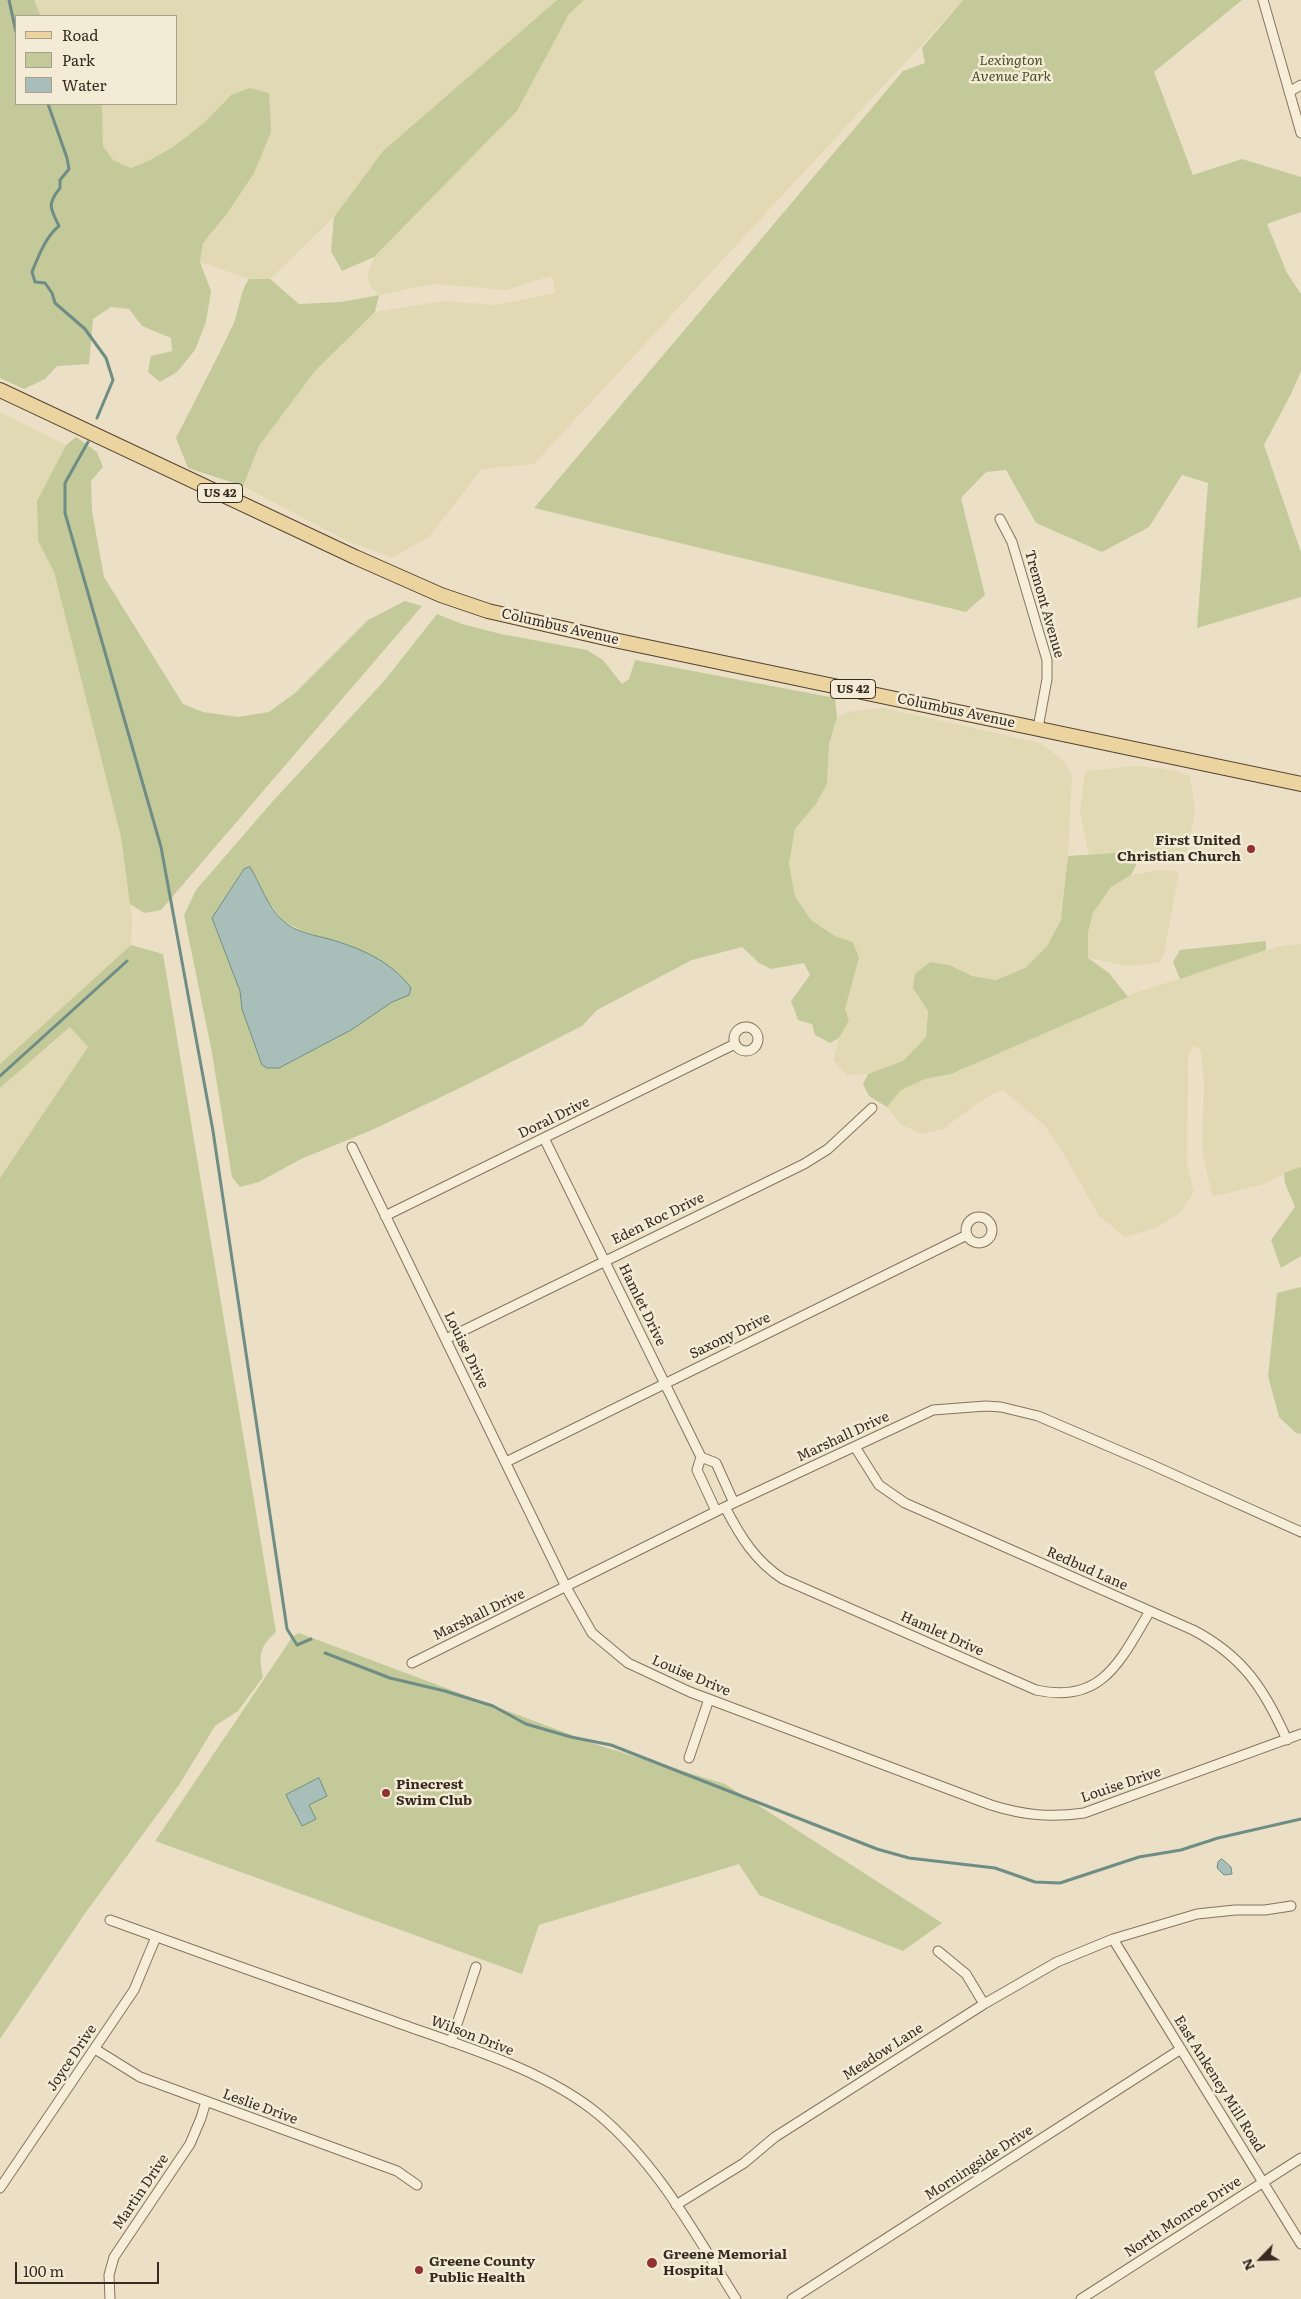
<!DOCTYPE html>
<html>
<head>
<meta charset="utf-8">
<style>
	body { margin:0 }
	#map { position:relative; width:1301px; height:2299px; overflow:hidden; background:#ebe0c6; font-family:Literata,serif }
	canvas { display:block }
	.legend { position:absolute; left:15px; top:15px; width:162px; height:90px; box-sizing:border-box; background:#f3ebd5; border:1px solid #a89e8d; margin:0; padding:6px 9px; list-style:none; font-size:15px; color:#372b20 }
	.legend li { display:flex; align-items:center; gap:10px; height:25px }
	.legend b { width:25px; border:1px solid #a89e8d }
	.north { position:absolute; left:1236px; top:2234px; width:50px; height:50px; -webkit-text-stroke:4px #f3ebd5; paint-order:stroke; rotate:246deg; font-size:14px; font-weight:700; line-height:20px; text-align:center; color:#372b20 }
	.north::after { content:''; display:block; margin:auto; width:18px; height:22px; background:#372b20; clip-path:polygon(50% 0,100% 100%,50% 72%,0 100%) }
	.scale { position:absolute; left:15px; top:2262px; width:144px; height:22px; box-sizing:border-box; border:2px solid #372b20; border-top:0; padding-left:6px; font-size:15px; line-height:18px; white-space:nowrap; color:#372b20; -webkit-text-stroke:4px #f3ebd5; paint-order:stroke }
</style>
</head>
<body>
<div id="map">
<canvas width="1301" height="2299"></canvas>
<ul class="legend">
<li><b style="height:6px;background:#ecd4a0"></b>Road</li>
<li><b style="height:14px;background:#c4c99a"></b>Park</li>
<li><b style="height:14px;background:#a7bfb8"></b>Water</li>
</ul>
<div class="north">N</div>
<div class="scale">100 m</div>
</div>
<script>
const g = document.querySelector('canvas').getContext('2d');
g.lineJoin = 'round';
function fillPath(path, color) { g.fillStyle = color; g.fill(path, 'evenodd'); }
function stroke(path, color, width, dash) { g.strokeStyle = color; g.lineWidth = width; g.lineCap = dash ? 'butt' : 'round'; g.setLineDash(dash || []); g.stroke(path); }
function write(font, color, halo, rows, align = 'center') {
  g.font = font + ' Literata,serif'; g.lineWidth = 5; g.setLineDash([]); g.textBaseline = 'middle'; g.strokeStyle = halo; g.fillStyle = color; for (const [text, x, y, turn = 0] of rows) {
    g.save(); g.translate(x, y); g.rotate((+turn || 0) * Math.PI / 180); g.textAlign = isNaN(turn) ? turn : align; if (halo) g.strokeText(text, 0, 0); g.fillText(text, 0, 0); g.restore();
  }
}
const farmland = new Path2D(`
	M34,0H557L383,151L334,217L270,279H249L200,262L203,243L226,215L231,95L204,123L173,147L148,161L131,168L113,160L103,146L102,104H176V16H41Z
	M584,0H963L534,464L482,469L429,537L392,558L343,539L243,486L259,446L315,371L375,312L443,301L496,305L555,293L552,276L506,290L434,284L379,295L369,285L368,272L374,257L517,111L569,14Z
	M0,412L66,445L37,501L38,541L54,572L121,837L132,917L131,945L0,1064Z
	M884,708L1040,743L1063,760L1072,775L1067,878L1061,920L1047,946L1025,968L996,980L972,976L949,965L913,988L928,1011L926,1037L903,1061L868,1074L847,1075L833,1060L839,1038L849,1020L845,1009L859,958L853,942L835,936L811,920L795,896L789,864L795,829L816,804L827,784L829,744L837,717L853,711Z
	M1136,766L1173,770L1190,776L1195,811L1187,852L1171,857L1139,859L1121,852L1103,856L1089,854L1080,813L1085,771Z
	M1159,870L1179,872L1164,955L1158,963L1128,966L1088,958V932L1093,913L1111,887L1131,875Z
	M1301,944V1167L1263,1184L1213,1197L1202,1152L1204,1083L1201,1051L1194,1045L1188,1057L1187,1164L1194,1192L1181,1212L1158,1227L1125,1237L1099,1216L1068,1161L1044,1125L1003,1090L987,1097L943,1129L921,1134L900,1124L887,1107L901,1090L925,1079L951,1074L1135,993L1280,946Z
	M71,1027L89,1047L0,1178V1088Z`);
const green = new Path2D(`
	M0,0H34L41,16H16V104H102L103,146L113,160L131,168L148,161L173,147L204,123L231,95L250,88L269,93L271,132L254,173L226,215L203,243L200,262L211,291L206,322L195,350L177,372L160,382L148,372L151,356L172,351L171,338L142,326L129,309L111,307L93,319L89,364L57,366L45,379L24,389L0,378Z
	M557,0H584L569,14L517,111L374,257L342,271L331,251L334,217L383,151Z
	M963,0H1242L1154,72L1193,175L1242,159L1301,177V212L1267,224L1287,273L1301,294V371L1291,394L1264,445L1301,552V597L1197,628L1208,483L1182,475L1149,527L1102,552L1036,523L1006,470L986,472L961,498L985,595L966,612L534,508L903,71L925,63L922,48Z
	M249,279H270L299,304L341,302L379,295L375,312L315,371L259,446L243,486L188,468L176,438C195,400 215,363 233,325C240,309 239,293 249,279Z
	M76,437L97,452L103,467L91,481L92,511L104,577L183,704L203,712L238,717L269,712L295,693L368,620L405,601L422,606L161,910L144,913L130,904L121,837L54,572L38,541L37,501L66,445Z
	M437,614L462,624L501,634L587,650L603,660L622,684L629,679L635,660L835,698L837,717L829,744L827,784L816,804L795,829L789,864L795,896L811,920L835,936L853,942L859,958L845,1009L849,1020L839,1038L830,1043L815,1035L812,1024L798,1020L791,1001L810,975L804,963L771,969L759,963L742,947L692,960L597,1010L582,1026L466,1085L372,1130L301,1159L259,1182L240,1187L232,1177L212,1053L184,915L196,890L272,802L385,680ZM244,869L256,877L267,900L283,921L302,931L341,943L379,959L409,994L392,1002L351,1030L279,1068H267L262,1065L242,1009L240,991L212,918Z
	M1121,852L1139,859L1131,875L1111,887L1093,913L1088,932V958L1109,973L1128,997L951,1074L925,1079L901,1090L887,1107L869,1096L863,1084L868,1074L903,1061L926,1037L928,1011L913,988L915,974L930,962L949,965L972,976L996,980L1025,968L1047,946L1061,920L1068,856C1086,854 1103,855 1121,852Z
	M1266,941V950L1180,979L1173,962L1180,950Z
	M131,945L163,954L276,1632C258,1648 259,1656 263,1677L238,1711L215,1726L179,1785L86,1912L0,2039V1178L88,1047L70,1027L0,1088V1064Z
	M1301,1167V1256L1281,1268L1271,1240L1295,1207L1285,1183L1284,1173Z
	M1301,1287V1434L1296,1433L1279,1417L1268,1376L1277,1293Z
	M299,1633L601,1746L725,1784L942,1923L903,1951L759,1895L739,1864L539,1925L522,1974L155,1841L293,1636Z`);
const water = new Path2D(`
	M250,867C261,885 267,906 282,920C294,932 314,935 329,939C360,948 391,961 411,988L409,995L392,1002L351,1030L279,1068H267L262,1065L242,1009L240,991L212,918L244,869Z
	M319,1778L327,1796L309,1805L316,1819L302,1826L286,1795Z
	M1222,1859L1231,1867L1232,1874L1224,1875L1217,1868L1218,1862Z`);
const stream = new Path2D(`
	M9,0L16,32
	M48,104L67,158L69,169L60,180V188C47,204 50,208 59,226C46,236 38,257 32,272L35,282L45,283L52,293L55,303L85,329L106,358L113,380L97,418
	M88,442L65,483V513L161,847L213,1131L287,1629L297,1645L311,1639
	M0,1076L127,961
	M325,1653L390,1678L445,1691L493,1706L526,1724L571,1737L611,1745L877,1849L909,1858L995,1868L1035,1882L1060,1883L1139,1857L1181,1850L1218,1838L1301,1819`);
const street = new Path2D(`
	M1263,0L1301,133
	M1289,92L1301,85
	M1000,519L1012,542L1047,660V679L1038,728
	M734 1039a12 12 0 1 1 24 0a12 12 0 1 1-24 0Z
	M544,1138L701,1457L697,1470L716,1511
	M352,1147L566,1587L592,1633L628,1663L690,1692L991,1805C1023,1815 1050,1818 1084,1813L1301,1734
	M385,1216L735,1044
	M966 1230a13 13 0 1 1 26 0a13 13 0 1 1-26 0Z
	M446,1339L804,1164L828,1149L872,1108
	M855,1447L879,1485L905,1503L1193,1630C1243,1656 1265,1690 1287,1740
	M701,1457L716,1463L734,1503
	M506,1462L967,1235
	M725,1507C740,1536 755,1561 783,1579L1036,1690C1103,1705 1121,1659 1150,1611
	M412,1663L725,1507L933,1410L986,1406L1001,1407L1038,1416L1150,1464L1301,1532
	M689,1758L709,1699
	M110,1920C203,1954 297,1987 390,2020C458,2045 542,2068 598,2114C658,2164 695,2234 736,2299
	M1113,1939L1301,2244
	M938,1951L966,1974L984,2004
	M451,2042L476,1967
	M95,2049L140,2077L397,2171L417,2185
	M0,2188L134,1990L156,1937
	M676,2205L744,2163L775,2137L984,2004L1057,1962L1113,1939L1197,1914L1235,1910H1265L1291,1906
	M110,2299L109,2275L114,2257L190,2144L201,2118L206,2101
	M792,2299L1181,2049
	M1081,2299L1301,2158`);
const primary = new Path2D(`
	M0,390L355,557L441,595L488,611L614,640L1301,784`);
const markers = [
	[1251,849,5,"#913131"],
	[386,1793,5,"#913131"],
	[652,2263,6,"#913131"],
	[419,2270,5,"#913131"]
];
const shields = [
	[220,493,45],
	[853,689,45]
];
const shieldNames = [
	["US 42",220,493],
	["US 42",853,689]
];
const parkNames = [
	["Lexington",1011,61],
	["Avenue Park",1011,77]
];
const streetNames = [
	["Tremont Avenue",1044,604,74],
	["Columbus Avenue",560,627,13],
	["Columbus Avenue",956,711,12],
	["Doral Drive",554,1118,-26],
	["Eden Roc Drive",658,1219,-26],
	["Hamlet Drive",642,1305,64],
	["Saxony Drive",730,1336,-26],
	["Louise Drive",466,1350,64],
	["Marshall Drive",843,1437,-25],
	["Redbud Lane",1087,1569,24],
	["Marshall Drive",479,1615,-26],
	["Hamlet Drive",942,1634,24],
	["Louise Drive",691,1676,23],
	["Louise Drive",1121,1785,-19],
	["Wilson Drive",472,2036,21],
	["Meadow Lane",883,2052,-33],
	["Joyce Drive",72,2058,-56],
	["East Ankeney Mill Road",1219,2084,58],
	["Leslie Drive",260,2107,20],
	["Morningside Drive",979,2163,-33],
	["Martin Drive",141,2192,-56],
	["North Monroe Drive",1183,2217,-33]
];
const poiNames = [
	["First United",1241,841,"right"],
	["Christian Church",1241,857,"right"],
	["Pinecrest",396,1785],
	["Swim Club",396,1801],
	["Greene Memorial",663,2255],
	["Hospital",663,2271],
	["Greene County",429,2262],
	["Public Health",429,2278]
];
fillPath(farmland, '#e1d9b4');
fillPath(green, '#c4c99a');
fillPath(water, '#a7bfb8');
stroke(water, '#6e8d85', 1);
stroke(stream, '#6e8d85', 3);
stroke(street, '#86735d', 11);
stroke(primary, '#544131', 16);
stroke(street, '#f7eed9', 9);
stroke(primary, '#ecd4a0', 14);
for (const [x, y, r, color] of markers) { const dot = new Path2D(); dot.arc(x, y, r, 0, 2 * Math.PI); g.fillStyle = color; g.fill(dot); stroke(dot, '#f3ebd5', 2); }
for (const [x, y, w] of shields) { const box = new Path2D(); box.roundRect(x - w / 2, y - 9.5, w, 19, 4); g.fillStyle = '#f3ebd5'; g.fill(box); stroke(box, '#372b20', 1); }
write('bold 12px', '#372b20', null, shieldNames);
write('italic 14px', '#475228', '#f3ebd5', parkNames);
write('14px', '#372b20', '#f3ebd5', streetNames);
write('bold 14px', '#372b20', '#f3ebd5', poiNames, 'left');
</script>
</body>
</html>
